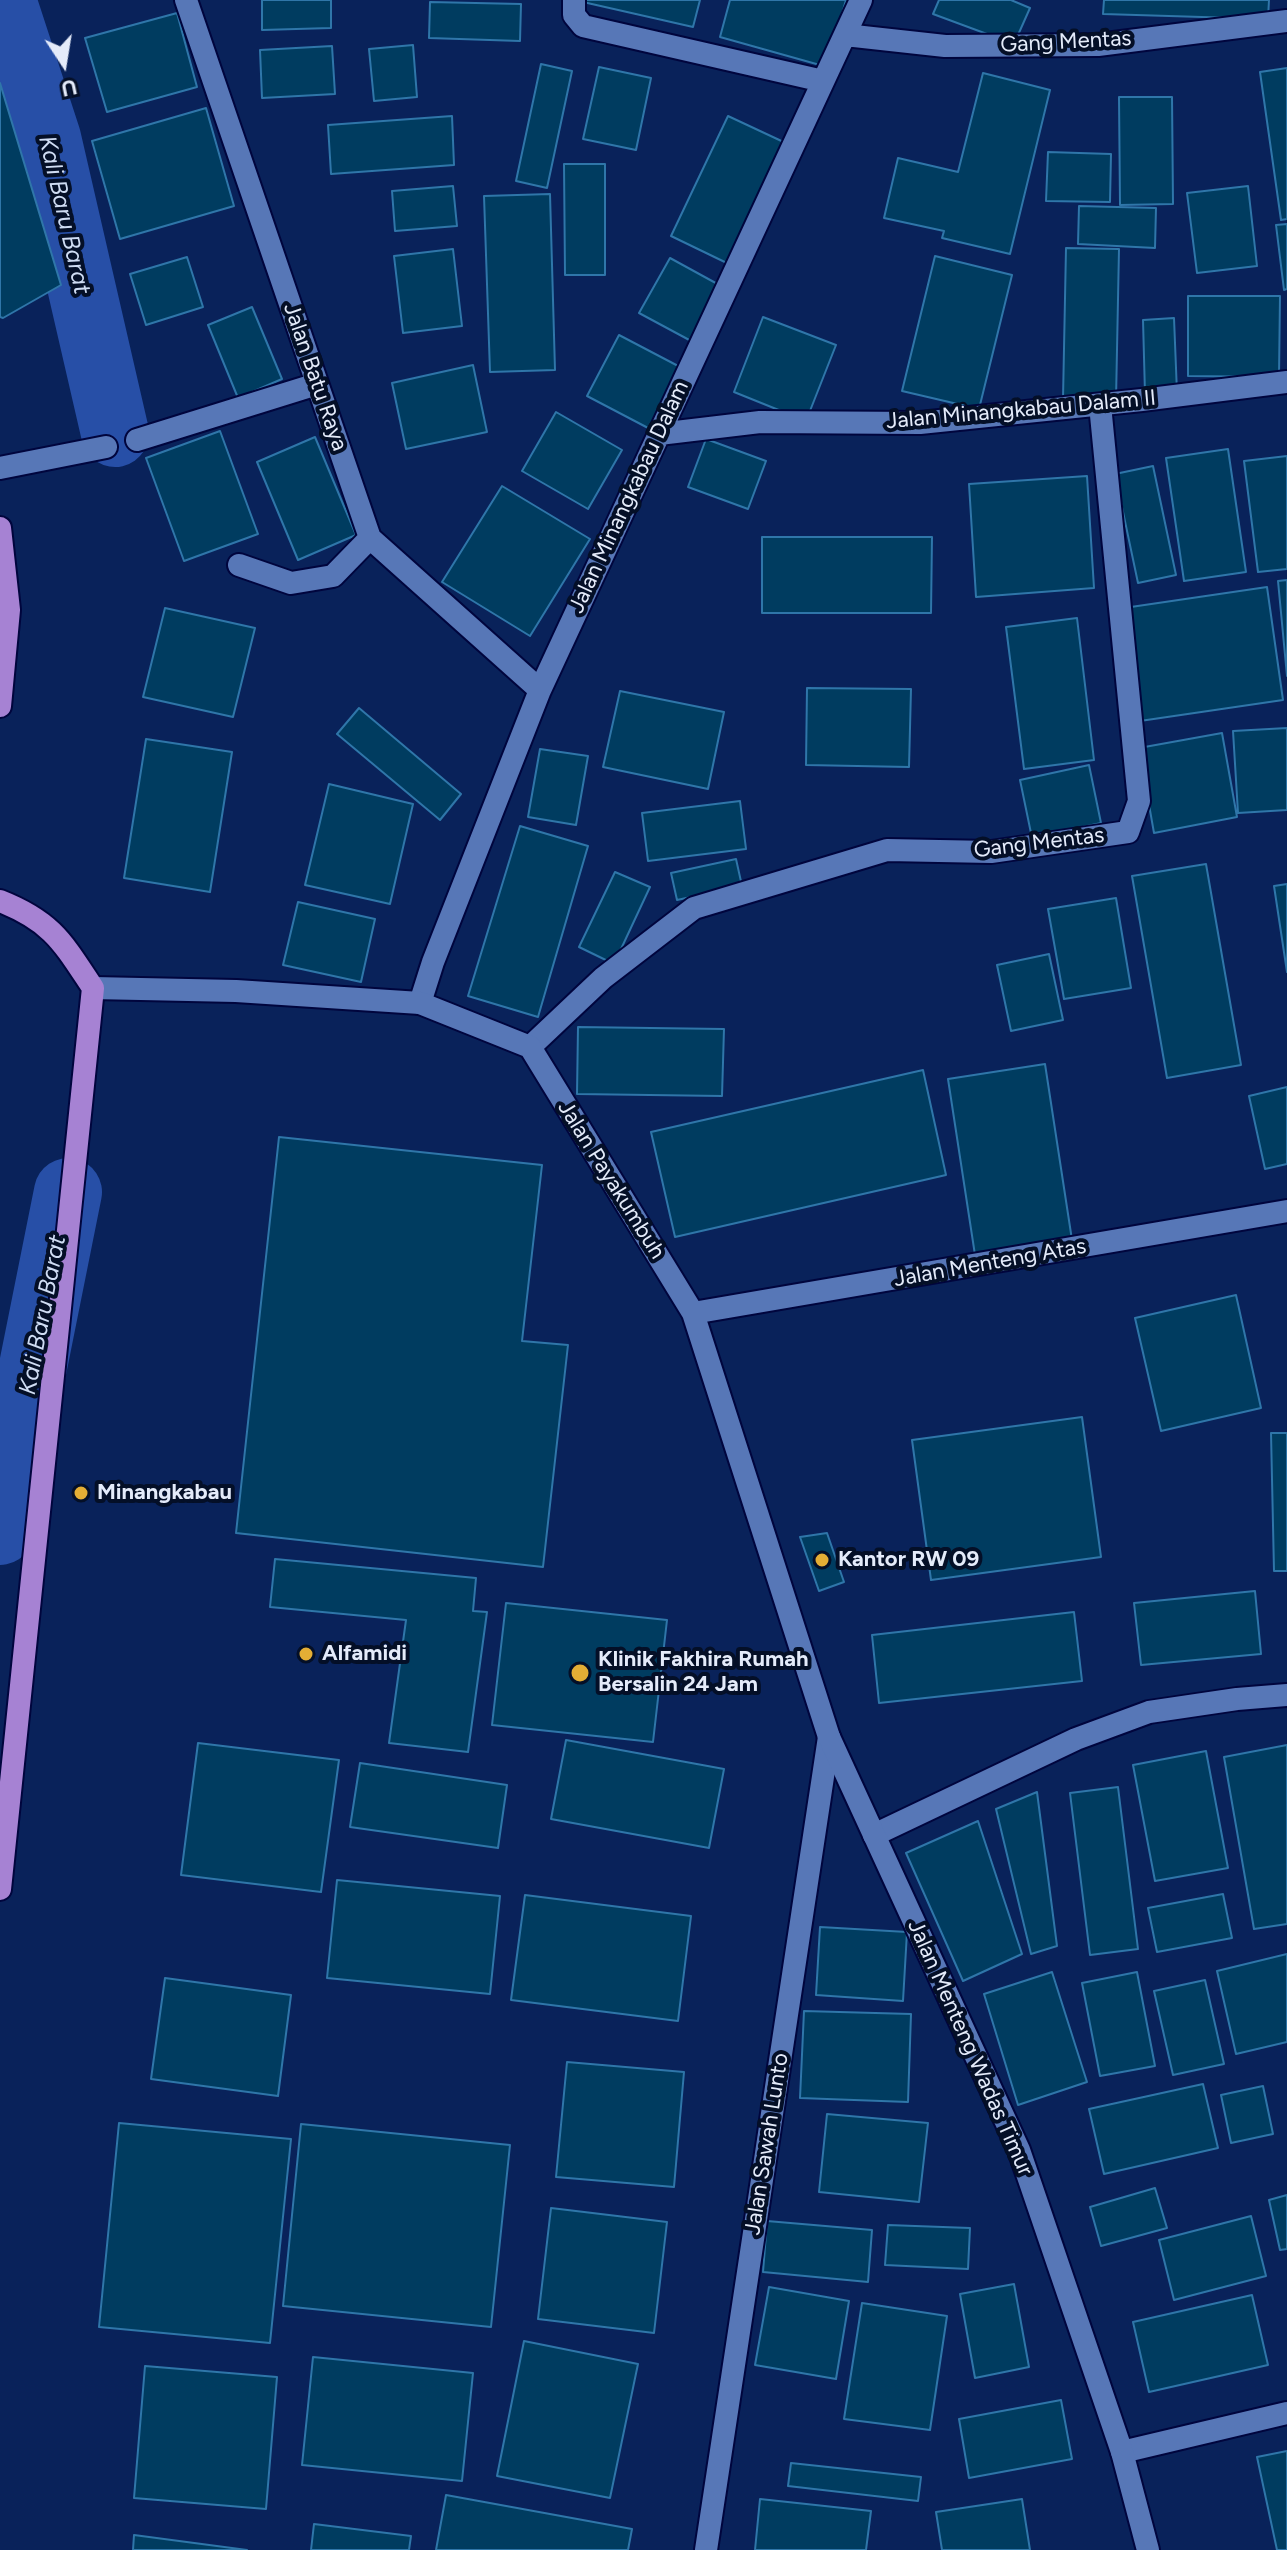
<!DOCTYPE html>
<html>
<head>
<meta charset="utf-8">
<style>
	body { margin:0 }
	#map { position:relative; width:1287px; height:2550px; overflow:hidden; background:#09225a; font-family:Figtree,sans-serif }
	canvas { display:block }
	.north { position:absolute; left:24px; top:24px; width:80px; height:80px; -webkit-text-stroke:6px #040f27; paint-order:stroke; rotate:168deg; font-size:22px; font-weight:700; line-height:32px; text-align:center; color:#e4ebfa }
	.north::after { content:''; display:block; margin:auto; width:28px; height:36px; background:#e4ebfa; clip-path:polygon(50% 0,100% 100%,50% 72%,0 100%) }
</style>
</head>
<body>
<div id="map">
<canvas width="1287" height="2550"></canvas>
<div class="north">U</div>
</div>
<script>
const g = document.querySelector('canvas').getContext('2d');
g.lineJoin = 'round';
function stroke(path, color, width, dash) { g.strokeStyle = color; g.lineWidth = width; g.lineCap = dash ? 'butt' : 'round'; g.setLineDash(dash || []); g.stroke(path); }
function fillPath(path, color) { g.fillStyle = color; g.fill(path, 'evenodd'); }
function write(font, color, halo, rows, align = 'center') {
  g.font = font + ' Figtree,sans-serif'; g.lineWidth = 8; g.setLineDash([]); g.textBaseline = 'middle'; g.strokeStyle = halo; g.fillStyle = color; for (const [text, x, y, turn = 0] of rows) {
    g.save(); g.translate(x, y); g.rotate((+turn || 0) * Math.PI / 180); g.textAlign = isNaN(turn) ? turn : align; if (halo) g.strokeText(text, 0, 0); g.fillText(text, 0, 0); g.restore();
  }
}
const canal = new Path2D(`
	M2,0L47,138L115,433
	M0,1531L68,1192`);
const building = new Path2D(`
	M262,0H331V28L262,30Z
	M583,0H700L693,27L583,2Z
	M730,0H846L827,67L720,37Z
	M939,0H1011L1030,8L1014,44L933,14Z
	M1104,0H1269L1268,19L1103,14Z
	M430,2L521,4L520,41L429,38Z
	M177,13L197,87L107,112L85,38Z
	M413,45L417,97L374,101L369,49Z
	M332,46L335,94L262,98L260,50Z
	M541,64L572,71L547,188L516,181Z
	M599,67L651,78L636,150L583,139Z
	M1287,68V219L1281,220L1260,72Z
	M983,73L1050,90L1010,254L942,238L944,231L884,218L898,158L958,172Z
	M0,83L61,285L3,318L0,317Z
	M1119,97H1172L1173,204L1120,205Z
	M206,108L234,206L120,239L92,141Z
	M452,116L454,165L331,174L328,125Z
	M728,116L790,145L733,266L671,236Z
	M1048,152L1111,154L1110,202L1046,201Z
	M564,164H605V275H565Z
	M453,186L457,226L395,231L392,191Z
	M1248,186L1257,266L1197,273L1187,193Z
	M550,194L555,370L490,372L484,196Z
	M1079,206L1156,208L1155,248L1078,244Z
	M1287,224V289L1284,290L1276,225Z
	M1066,248L1119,249L1116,400L1063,399Z
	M453,249L462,326L403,333L394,256Z
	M935,256L1012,275L979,409L902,391Z
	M187,257L203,307L146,325L130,274Z
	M670,258L723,287L693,342L639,313Z
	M1188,296H1280L1279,377L1188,376Z
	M252,307L282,379L238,398L208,325Z
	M763,317L836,345L806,421L734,392Z
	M1174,318L1177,393L1145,394L1143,320Z
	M619,335L682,368L650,429L587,396Z
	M473,365L487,432L406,449L392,383Z
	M556,412L622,450L588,509L522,471Z
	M220,431L258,534L184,561L146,458Z
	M315,437L356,535L298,560L257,462Z
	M706,439L766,461L748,509L688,487Z
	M1228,449L1246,572L1184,581L1166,458Z
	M1287,456V569L1258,572L1244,461Z
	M1153,466L1176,575L1138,583L1115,474Z
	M1087,476L1094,588L976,597L969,484Z
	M502,486L590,539L530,636L442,582Z
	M762,537H932L931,613H762Z
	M1287,580V676L1278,581Z
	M1267,587L1283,700L1140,721L1124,608Z
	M165,608L255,628L233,717L143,697Z
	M1077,618L1094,760L1024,769L1006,627Z
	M807,688L911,689L909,767L806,765Z
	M620,691L724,712L708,789L603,767Z
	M359,708L461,794L440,820L337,734Z
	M1287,728V810L1238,813L1233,731Z
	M1222,733L1237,817L1154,833L1139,748Z
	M146,739L232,752L210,892L124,878Z
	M540,749L588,756L576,825L528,817Z
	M1089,765L1101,823L1032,838L1020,780Z
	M329,784L413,804L390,904L305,885Z
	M740,801L746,849L648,861L642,813Z
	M520,826L588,846L538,1017L468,996Z
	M736,859L742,886L677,900L671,873Z
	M1206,864L1241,1065L1167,1078L1132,876Z
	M615,872L650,887L614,964L579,947Z
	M1287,884V972L1274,886Z
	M1116,898L1131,988L1064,999L1048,909Z
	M298,902L375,919L361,982L283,965Z
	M1049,954L1063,1020L1011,1031L997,965Z
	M578,1027L724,1029L722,1096L577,1094Z
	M1045,1064L1072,1240L975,1255L948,1079Z
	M923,1070L946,1175L675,1237L651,1132Z
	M1287,1087V1164L1265,1169L1249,1096Z
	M279,1137L542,1165L522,1341L568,1345L543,1567L236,1533Z
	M1236,1295L1261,1408L1161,1431L1135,1318Z
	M1082,1417L1101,1557L931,1580L912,1440Z
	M1271,1433H1287V1571H1274Z
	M827,1533L844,1582L819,1591L800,1537Z
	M275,1559L476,1578L473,1611L487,1612L468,1752L389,1743L406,1620L270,1607Z
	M1255,1591L1261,1654L1141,1665L1134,1603Z
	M506,1603L667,1620L653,1742L492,1725Z
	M1074,1612L1082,1681L879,1703L872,1635Z
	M566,1740L724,1769L709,1848L551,1819Z
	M198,1743L339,1760L321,1892L181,1875Z
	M1287,1745V1924L1254,1929L1224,1757Z
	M1206,1751L1228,1868L1155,1881L1133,1765Z
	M360,1763L507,1785L498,1848L350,1827Z
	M1118,1787L1138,1949L1090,1955L1070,1793Z
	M1037,1792L1057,1946L1031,1954L996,1809Z
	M978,1821L1022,1954L963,1981L906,1853Z
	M337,1880L500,1896L490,1994L327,1978Z
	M1223,1894L1232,1938L1157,1952L1148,1908Z
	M525,1895L691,1916L678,2021L511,2000Z
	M820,1927L907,1932L903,2001L816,1995Z
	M1287,1954V2042L1236,2054L1217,1971Z
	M1052,1972L1087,2082L1018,2105L984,1994Z
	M1137,1972L1155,2066L1100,2076L1082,1983Z
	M165,1978L291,1995L278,2096L151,2079Z
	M1205,1980L1224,2064L1173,2075L1154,1991Z
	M804,2011L911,2014L908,2102L800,2098Z
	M567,2062L684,2072L674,2187L556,2177Z
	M1203,2084L1218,2148L1104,2174L1089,2109Z
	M1263,2086L1273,2134L1231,2143L1221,2095Z
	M827,2114L928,2123L919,2202L819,2192Z
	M119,2123L291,2139L270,2343L99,2327Z
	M301,2124L510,2145L491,2327L283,2306Z
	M1155,2188L1167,2228L1101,2246L1090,2207Z
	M1287,2195V2249L1280,2250L1269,2200Z
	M551,2208L667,2222L654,2333L538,2319Z
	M1251,2216L1266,2276L1174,2300L1159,2240Z
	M767,2221L872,2230L868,2282L763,2272Z
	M888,2225L970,2228L968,2269L885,2265Z
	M1014,2284L1029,2367L975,2378L960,2294Z
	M769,2287L849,2301L836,2379L755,2365Z
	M1252,2295L1268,2365L1149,2392L1133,2322Z
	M862,2303L947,2316L930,2430L844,2419Z
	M524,2341L638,2364L610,2498L497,2476Z
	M313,2357L473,2373L462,2481L302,2465Z
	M145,2366L277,2377L266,2509L134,2498Z
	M1061,2400L1072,2459L969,2478L959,2419Z
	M1287,2451V2550H1277L1257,2457Z
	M791,2463L921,2477L918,2501L788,2486Z
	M446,2495L632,2529L628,2550H436Z
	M760,2499L871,2511L866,2550H755Z
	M1022,2499L1030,2550H942L936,2512Z
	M314,2524L411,2536L409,2550H311Z
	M134,2535L247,2550H133Z`);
const service = new Path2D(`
	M0,468L106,447`);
const minor = new Path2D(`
	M186,0L370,538L540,690
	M574,0V15L583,26L823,81
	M845,35L945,46L1098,45L1287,21
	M659,434L760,422L920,423L1142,400L1287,382
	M137,440L317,384
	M239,565L291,583L333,576L370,538
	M420,1003L433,962L540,690L861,0
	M530,1047L603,978L694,908L887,850L991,852L1128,832L1139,801L1100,405
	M874,1835L1076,1739L1149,1712L1237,1699L1287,1695
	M1122,2452L1287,2413
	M706,2550L829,1737`);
const tertiary = new Path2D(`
	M93,988L236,991L420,1003L530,1047L693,1313L829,1737L1019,2150L1122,2452L1148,2550
	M693,1313L1287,1211`);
const primary = new Path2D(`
	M0,528L9,610L0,706
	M0,901C53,922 63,943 93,988L0,1889`);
const markers = [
	[81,1493,8,"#e4ae35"],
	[822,1560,8,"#e4ae35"],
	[306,1654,8,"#e4ae35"],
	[580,1673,10,"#e4ae35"]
];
const streetNames = [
	["Gang Mentas",1066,42,-3],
	["Jalan Batu Raya",315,377,71],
	["Jalan Minangkabau Dalam II",1021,410,-5],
	["Jalan Minangkabau Dalam",629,497,-65],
	["Gang Mentas",1039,843,-7],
	["Jalan Payakumbuh",611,1180,58],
	["Jalan Menteng Atas",990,1263,-10],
	["Jalan Menteng Wadas Timur",970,2048,66],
	["Jalan Sawah Lunto",767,2144,-81]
];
const poiNames = [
	["Minangkabau",97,1493],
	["Kantor RW 09",838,1560],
	["Alfamidi",322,1654],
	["Klinik Fakhira Rumah",598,1660],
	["Bersalin 24 Jam",598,1685]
];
const waterNames = [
	["Kali Baru Barat",64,215,77],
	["Kali Baru Barat",43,1315,-79]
];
stroke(canal, '#274fa7', 68);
fillPath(building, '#003c60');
stroke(building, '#2f76a9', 2);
stroke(service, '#00053d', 26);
stroke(minor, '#00053d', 26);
stroke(tertiary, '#00053d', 26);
stroke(primary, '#00053d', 26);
stroke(service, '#5777b7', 22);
stroke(minor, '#5777b7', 22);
stroke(tertiary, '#5777b7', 22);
stroke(primary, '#a682d3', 22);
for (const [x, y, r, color] of markers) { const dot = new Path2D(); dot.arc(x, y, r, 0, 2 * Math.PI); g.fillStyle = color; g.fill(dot); stroke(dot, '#040f27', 3); }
write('22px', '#e4ebfa', '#040f27', streetNames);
write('bold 22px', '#e4ebfa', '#040f27', poiNames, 'left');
write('italic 24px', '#cfdcf3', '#040f27', waterNames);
</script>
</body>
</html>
